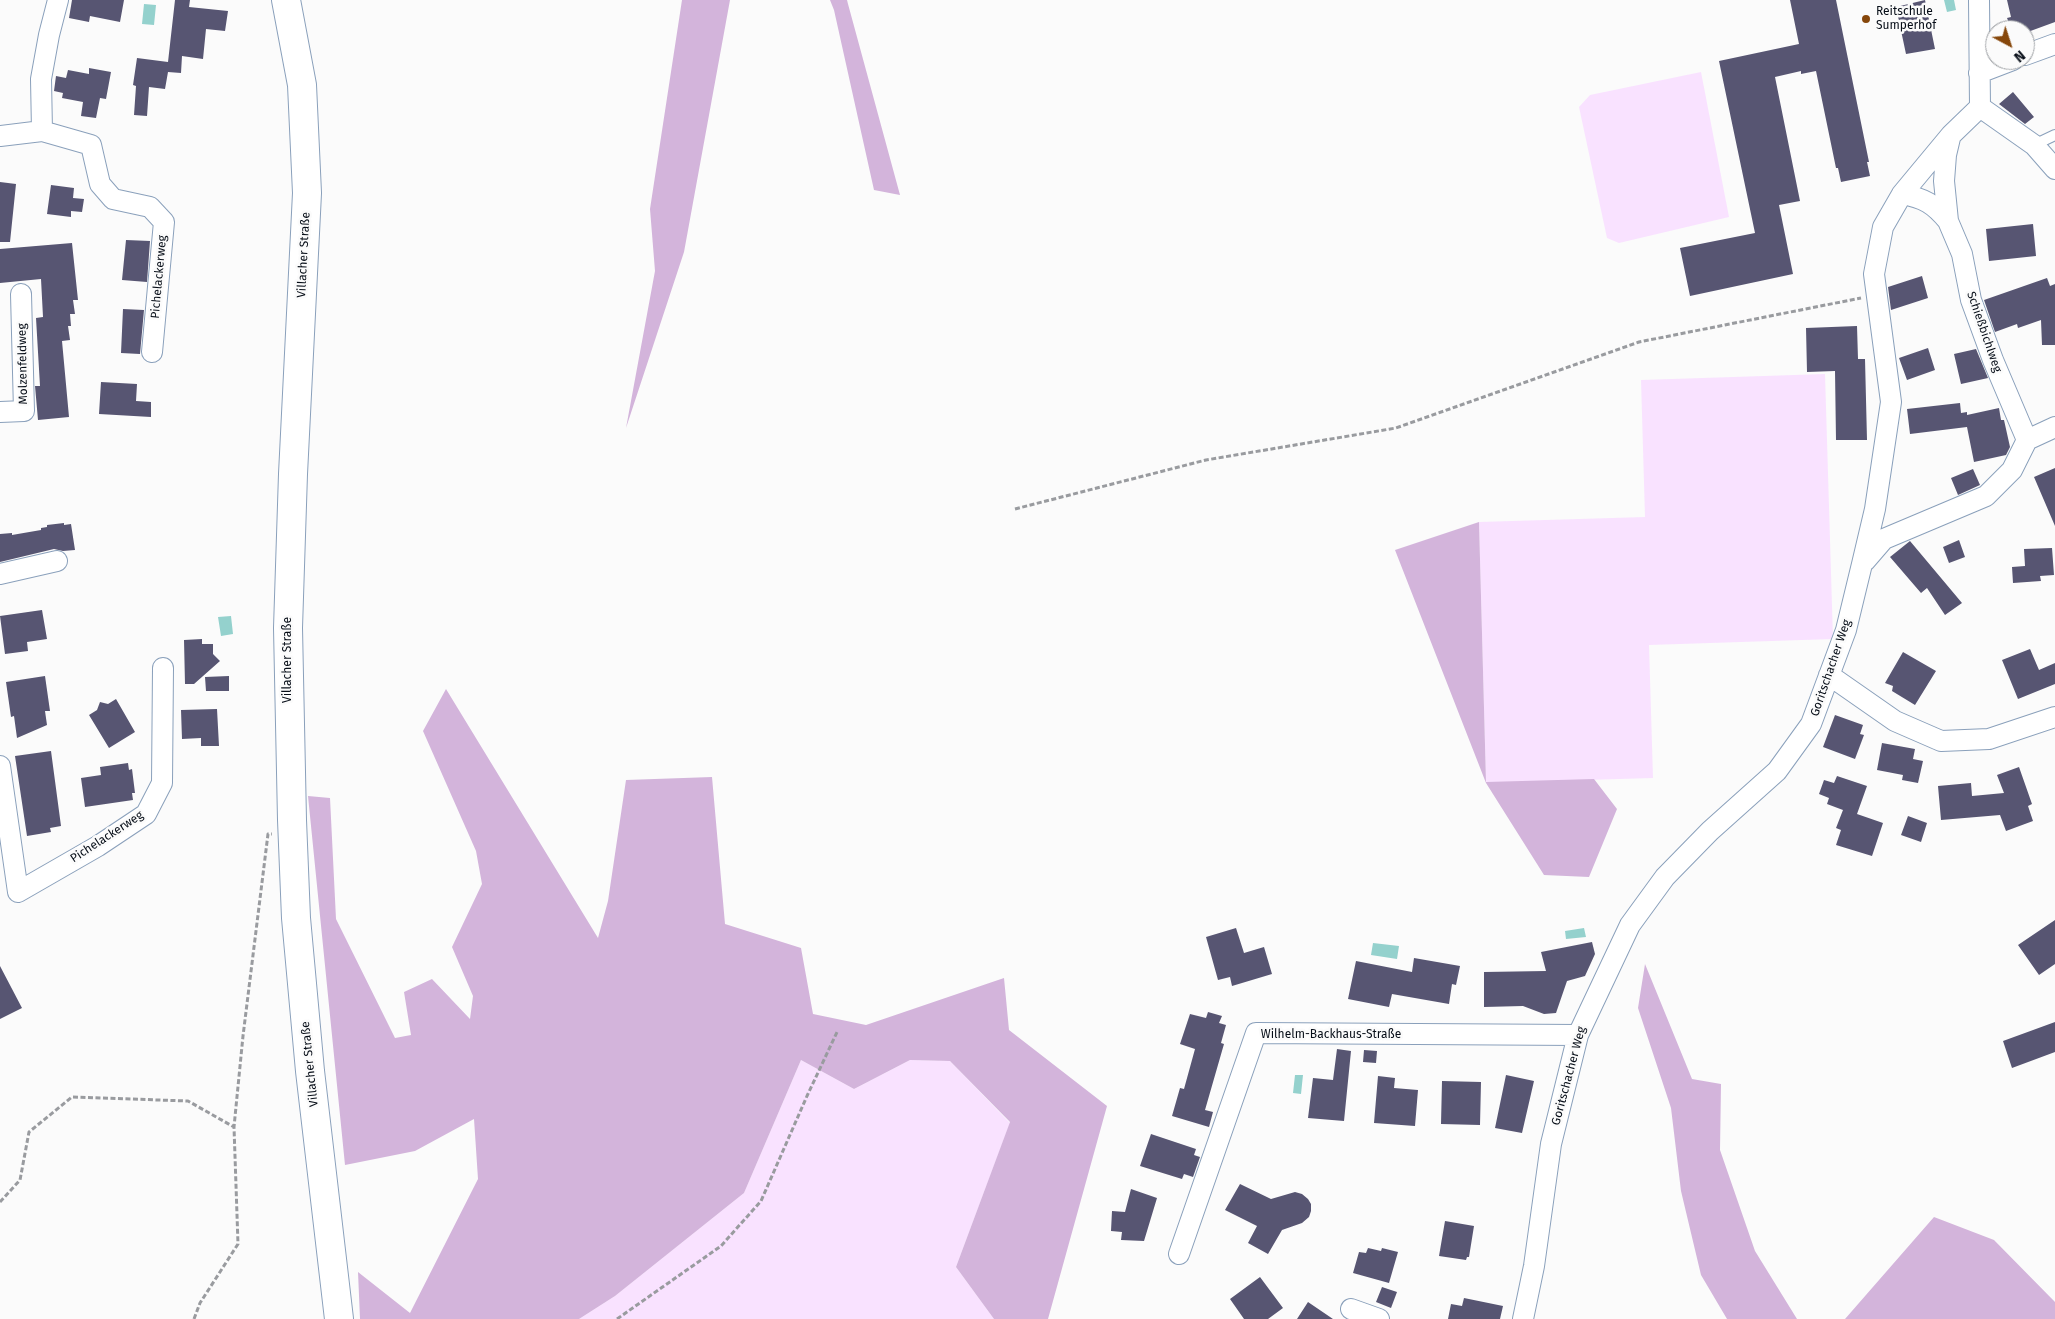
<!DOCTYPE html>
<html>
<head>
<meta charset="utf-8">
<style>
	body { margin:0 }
	#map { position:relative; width:2055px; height:1319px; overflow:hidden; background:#fbfbfb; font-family:"Fira Sans",sans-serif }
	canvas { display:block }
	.north { position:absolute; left:1985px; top:20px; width:50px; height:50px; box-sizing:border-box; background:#fbfbfb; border:1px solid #999ca0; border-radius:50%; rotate:140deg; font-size:14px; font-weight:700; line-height:20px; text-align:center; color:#060d17 }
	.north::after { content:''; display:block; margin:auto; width:18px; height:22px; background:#86470b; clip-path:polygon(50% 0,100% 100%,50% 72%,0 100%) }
</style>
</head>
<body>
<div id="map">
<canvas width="2055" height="1319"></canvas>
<div class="north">N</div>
</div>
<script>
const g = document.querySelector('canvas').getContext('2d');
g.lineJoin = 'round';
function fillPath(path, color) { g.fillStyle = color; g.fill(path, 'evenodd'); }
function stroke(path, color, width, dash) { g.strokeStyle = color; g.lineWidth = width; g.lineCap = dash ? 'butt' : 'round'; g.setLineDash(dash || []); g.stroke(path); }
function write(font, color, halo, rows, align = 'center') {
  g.font = font + ' "Fira Sans",sans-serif'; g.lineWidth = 5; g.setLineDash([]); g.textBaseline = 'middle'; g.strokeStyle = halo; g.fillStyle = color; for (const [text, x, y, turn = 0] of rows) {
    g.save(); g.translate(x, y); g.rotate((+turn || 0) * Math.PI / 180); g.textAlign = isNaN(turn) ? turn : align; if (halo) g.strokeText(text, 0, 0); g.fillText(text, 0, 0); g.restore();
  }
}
const green = new Path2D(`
	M1701,72L1729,217L1619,243L1607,238L1579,107L1590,95Z
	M1825,374L1833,639L1649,645L1653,778L1486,783L1479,522L1645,517L1641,380Z
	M801,1060L854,1089L910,1060L950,1061L1010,1123L956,1267L994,1319H579L615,1296L744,1193Z`);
const forest = new Path2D(`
	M682,0H730L684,252L626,428L655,271L650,209Z
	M830,0H847L848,4L900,195L874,190L834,10Z
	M1479,522L1486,782L1594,779L1617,809L1589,877L1544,875L1486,783L1395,550Z
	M446,689L598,938L608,901L626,780L712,777L725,924L801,948L813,1014L866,1025L1004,978L1009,1030L1107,1106L1048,1319H994L956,1267L1010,1122L950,1061L910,1060L854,1089L801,1060L744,1193L615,1296L579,1319H360L358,1272L410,1313L478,1179L474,1119L415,1151L345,1165L308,796L330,798L336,919L395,1038L411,1035L404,992L432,979L470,1019L473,996L452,947L482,884L476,851L423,731Z
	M1645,964L1692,1079L1721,1084L1720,1150L1755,1251L1797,1319H1727L1701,1275L1681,1191L1671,1108L1638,1008Z
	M1934,1217L1994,1240L2055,1302V1319H1845Z`);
const water = new Path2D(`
	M1944,0H1954L1956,10L1947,12Z
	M144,4L156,5L154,25L142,24Z
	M231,616L233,634L221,636L218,617Z
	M1584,928L1586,937L1566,939L1565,931Z
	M1373,943L1399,946L1397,959L1371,955Z
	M1295,1075H1303L1301,1094L1293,1093Z`);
const building = new Path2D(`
	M72,0H124L120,22L90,16L89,22L69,18Z
	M175,0H190L189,7L228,11L225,31L206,29L203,59L182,56L181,73L168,72L165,89L149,87L147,116L134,115L136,86L133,85L137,58L168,62Z
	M1790,0H1836L1869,162H1867L1870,176L1841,182L1838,168H1836L1816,71L1801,74V71L1775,77L1800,201L1779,205L1793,274L1690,296L1680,248L1755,233L1719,61L1799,44Z
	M1925,0L1935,49L1906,54L1896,7Z
	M2007,0H2055V22L2025,33V30H2012L2007,18L2011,17Z
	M89,68L111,72L106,99L100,98L96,118L81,116L83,102L62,98L63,93L54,91L56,76L66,78L68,70L89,74Z
	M2013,92L2034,117L2025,124L1999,104Z
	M0,182L16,184L10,242H0Z
	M51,185L74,188L73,198L84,199L82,212L71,211V217L47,214Z
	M2033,224L2036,256L1989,261L1986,229Z
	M126,240L150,241L147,282L122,280Z
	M72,243L78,300H73L75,314H70L71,326H68L70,340L62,341L69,417L38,420L35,386H40L36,318L43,317L41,279L0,283V249Z
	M1922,276L1928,298L1891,310L1888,287Z
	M2047,278L2050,286L2055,284V345H2042L2041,320L2018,328L2017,324L1995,332L1984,300Z
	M123,309L144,310L140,354L121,353Z
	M1857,326L1858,359H1865L1867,440H1836L1835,371L1807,372L1806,328Z
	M1928,348L1935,370L1907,380L1899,358Z
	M1976,349L1988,378L1961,384L1954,354Z
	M101,382L137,384L136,401L151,402V417L99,414Z
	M1960,403L1961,413L1967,412V415L1999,408L2001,420H2004L2010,447L2006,455L1974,462L1967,427L1910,434L1907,409Z
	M2055,468V526L2034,477Z
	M1973,469L1980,485L1958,495L1951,478Z
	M64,523V525L71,524L75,550L63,551L54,549L0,562V534L12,533V535L41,530V528L47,527V525Z
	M1959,540L1965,557L1949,563L1943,547Z
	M1910,541L1962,603L1945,615L1927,588L1921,593L1890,557Z
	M2052,548L2054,575L2040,576L2041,581L2013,583L2012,567L2025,566L2024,549Z
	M42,610L47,639L27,642L28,651L5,654L0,616Z
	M202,639V644H213V654L220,661L194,684H185L184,640Z
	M2030,649L2039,670L2055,663V684L2018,699L2002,660Z
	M1903,652L1936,671L1915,705L1892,691L1893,686L1885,683Z
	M45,676L50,711H45L47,725L17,738L14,716L11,717L6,682Z
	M229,676V691H206L205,677Z
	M116,699L135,732L109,748L89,715L97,710L100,702L108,704Z
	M217,709L219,746H201V738L182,739L181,710Z
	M1835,715L1863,725L1860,734L1864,735L1855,759L1823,747Z
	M1882,743L1915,749L1913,759L1923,761L1918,783L1902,780L1903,775L1877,770Z
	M51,751L61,826L50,828L51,832L27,836L15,756Z
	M128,763L129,770L132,769L135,793H132L133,800L85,807L81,778L101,775L100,767Z
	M2019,767L2032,804L2028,806L2033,821L2006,831L2000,815L1941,820L1938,786L1971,783L1972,796L2004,793L1997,775Z
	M1837,776L1867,786L1857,814L1883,823L1872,856L1836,845L1841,830L1836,828L1843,810L1827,804L1829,798L1819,794L1824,780L1834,783Z
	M1908,816L1927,823L1921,842L1901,835Z
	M2055,920V964L2039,975L2018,945Z
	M1236,928L1244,953L1264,947L1272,974L1232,986L1230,977L1218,980L1206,937Z
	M1592,942L1595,954L1585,976L1567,981L1556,1013L1544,1014L1523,1006L1484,1007V972L1546,971L1541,952Z
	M1414,958L1460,966L1456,985L1452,984L1449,1004L1392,994L1389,1007L1348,999L1356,961L1412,972Z
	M0,966L22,1008L0,1019Z
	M1208,1012L1222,1016L1219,1023L1226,1025L1221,1043L1224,1044L1205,1110L1213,1112L1209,1127L1172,1116L1180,1088L1184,1089L1195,1049L1180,1044L1190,1014L1206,1018Z
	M2055,1022V1052L2012,1068L2003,1041Z
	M1337,1049L1351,1051L1344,1121L1308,1118L1313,1078L1333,1080Z
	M1364,1050L1377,1051L1376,1063L1363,1062Z
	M1506,1075L1534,1081L1522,1133L1495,1128Z
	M1378,1076L1395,1078L1394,1088L1418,1090L1415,1126L1374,1123Z
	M1442,1081L1481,1082L1480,1125L1441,1124Z
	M1151,1134L1196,1149L1194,1155L1200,1157L1193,1177L1184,1174L1182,1179L1140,1166Z
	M1240,1184L1271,1199L1295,1192L1302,1194L1308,1199L1311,1204V1211L1309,1217L1302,1223L1282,1230L1268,1254L1248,1243L1257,1226L1225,1210Z
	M1131,1189L1157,1198L1144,1241L1121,1240L1122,1232L1111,1231L1112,1211L1125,1212Z
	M1445,1221L1474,1226L1469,1257H1467L1466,1260L1439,1256Z
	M1368,1248L1381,1251L1382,1248L1398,1252L1389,1283L1353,1273L1359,1252L1366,1253Z
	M1260,1277L1283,1308L1268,1319H1244L1230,1299Z
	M1382,1287L1397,1292L1391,1308L1376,1302Z
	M1464,1298L1503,1306L1500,1319H1448L1451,1304L1462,1306Z
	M1308,1302L1333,1319H1297Z`);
const path = new Path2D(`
	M1015,509L1206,460L1396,428L1639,342L1861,298
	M0,1202L20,1180L29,1132L72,1097L188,1101L234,1127
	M194,1319L200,1303L238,1244L234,1127L243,1036L268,834H272
	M617,1319L721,1246L761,1201L807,1096L838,1030`);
const lane = new Path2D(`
	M2034,145L2055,135`);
const street = new Path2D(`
	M2025,55L2055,44
	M1979,73L2013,60
	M1980,107L2034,145L2055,169
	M42,131L41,79L49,35L58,0
	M0,136L42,131L91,145L100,184L113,199L150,207L164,222L152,352
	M1950,138L1946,155L1944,181L1948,221L1962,254L1971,300L1993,360L2027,440
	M1902,194C1924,198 1934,204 1948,221
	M0,412L24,411L21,294
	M1865,561L1884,539L1986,496L2012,470L2027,440L2055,427
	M0,574L57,561
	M1829,675L1895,721L1941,741L1989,739L2055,717
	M0,766L18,892L98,846L146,814L162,783L163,668
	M1179,1254L1256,1033L1578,1035
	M1351,1309L1379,1319
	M1523,1319L1534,1266L1551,1144L1578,1035L1630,925L1665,877L1710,831L1777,771L1811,724L1846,630L1862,564L1875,509L1891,402L1874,274L1883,227L1902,194L1951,135L1980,107L1979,0`);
const primary = new Path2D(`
	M286,0L302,85L307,193L293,474L288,628L292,820L296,918L310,1071L339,1319`);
const markers = [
	[1866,19,5,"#86470b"]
];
const poiNames = [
	["Reitschule",1876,12],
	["Sumperhof",1876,26]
];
const streetNames = [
	["Villacher Straße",304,255,-87],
	["Pichelackerweg",159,277,-85],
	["Schießbichlweg",1984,332,71],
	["Molzenfeldweg",23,364,-91],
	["Villacher Straße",288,660,-90],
	["Goritschacher Weg",1831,668,-71],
	["Pichelackerweg",107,837,-33],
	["Wilhelm-Backhaus-Straße",1331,1035],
	["Villacher Straße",310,1064,-96],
	["Goritschacher Weg",1569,1076,-75]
];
fillPath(green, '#f9e2ff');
fillPath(forest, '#d3b4db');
fillPath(water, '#94d1cd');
fillPath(building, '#575572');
stroke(lane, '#8aa0bb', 12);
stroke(street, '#8aa0bb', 22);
stroke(primary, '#8aa0bb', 30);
stroke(path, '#999b9f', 3, [5, 2.5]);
stroke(lane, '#fff', 10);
stroke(street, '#fff', 20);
stroke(primary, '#fff', 28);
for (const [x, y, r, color] of markers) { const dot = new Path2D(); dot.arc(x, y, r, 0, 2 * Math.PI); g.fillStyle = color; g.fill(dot); stroke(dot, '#fbfbfb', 2); }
write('12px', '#060d17', '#fbfbfb', poiNames, 'left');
write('12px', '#060d17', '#fbfbfb', streetNames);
</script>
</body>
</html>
